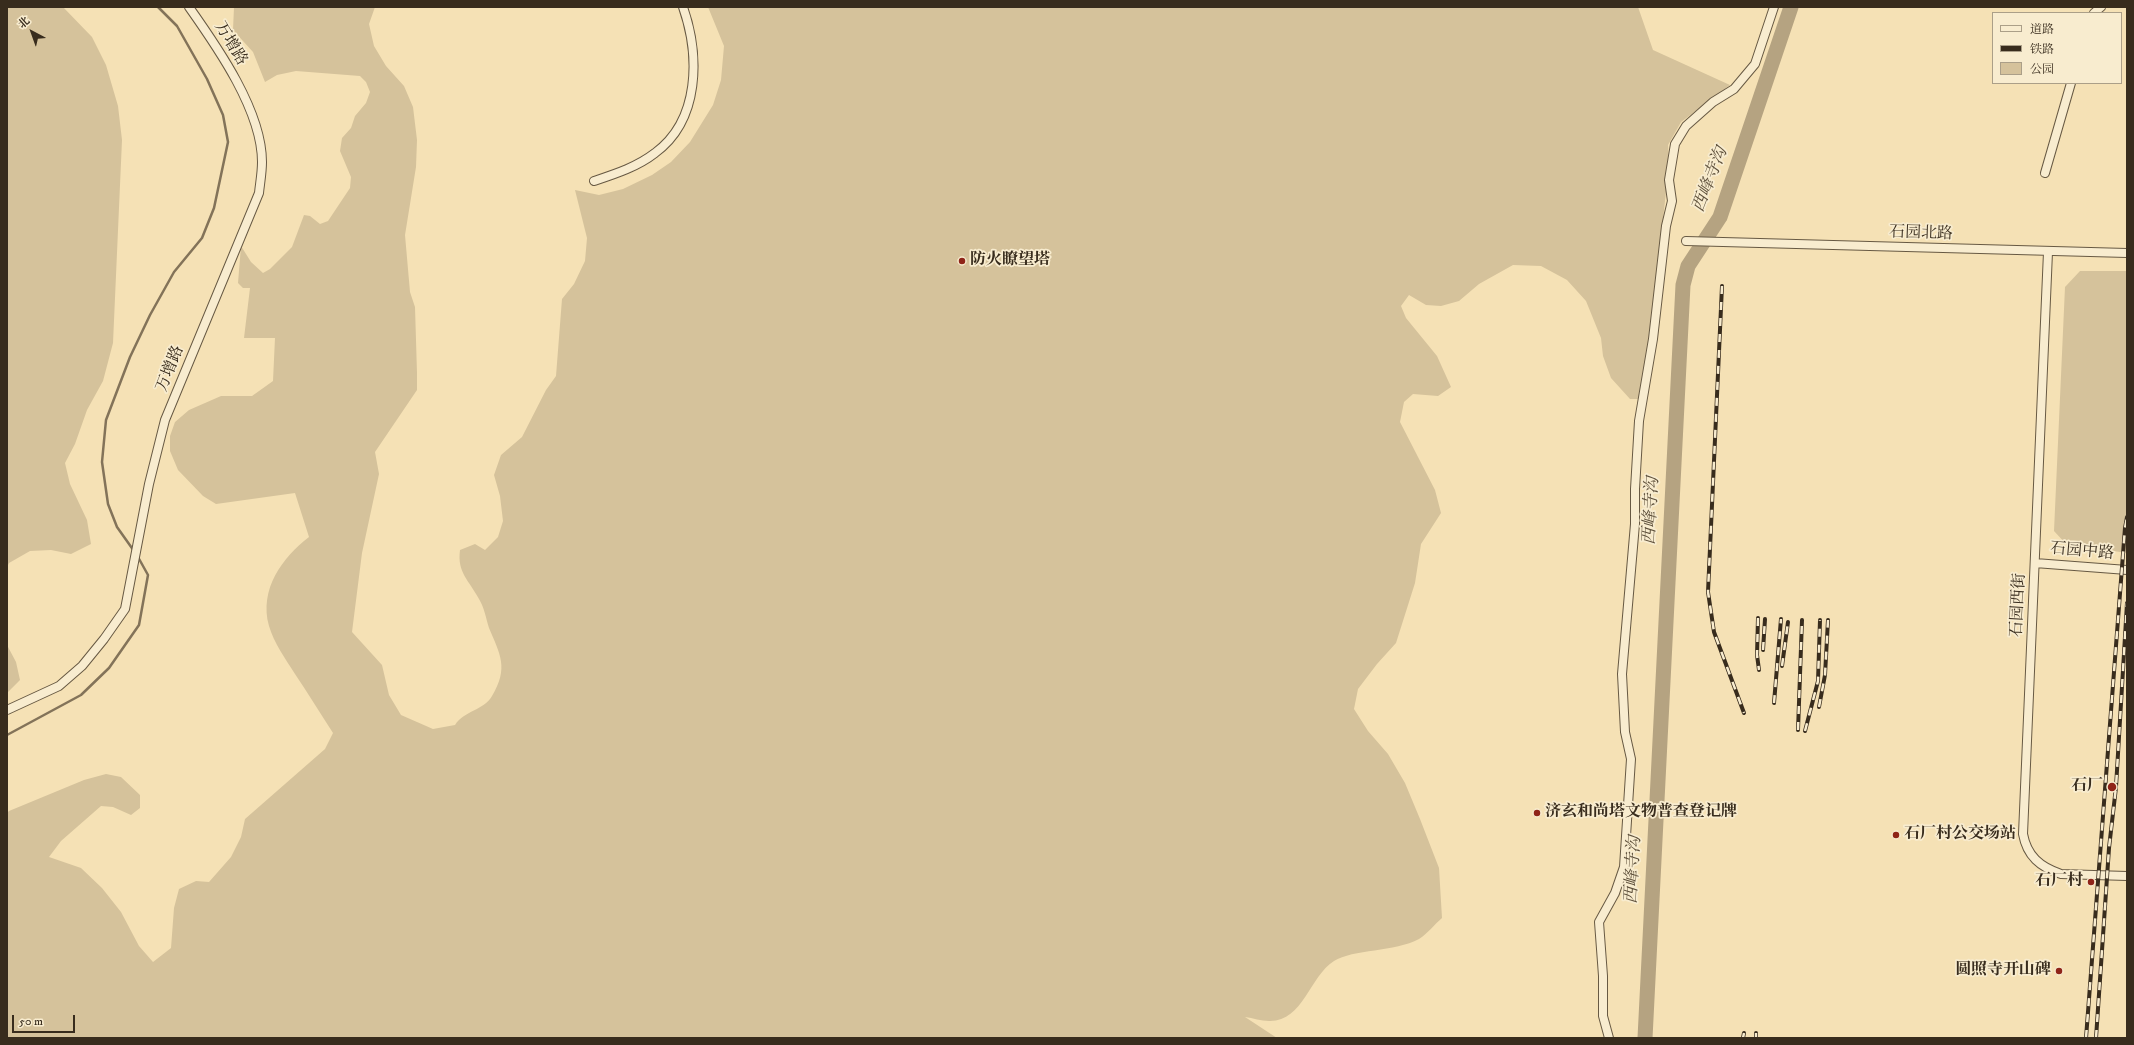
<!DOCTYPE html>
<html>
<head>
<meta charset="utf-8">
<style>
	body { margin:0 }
	#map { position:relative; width:2134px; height:1045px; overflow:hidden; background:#f5e1b5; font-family:"IM FELL DW Pica","Noto Serif SC",serif }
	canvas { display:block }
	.frame { position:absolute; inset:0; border:8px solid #382c1d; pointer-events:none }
	.legend { position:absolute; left:1992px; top:12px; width:130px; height:72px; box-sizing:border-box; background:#f8eccf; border:1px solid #ab9f88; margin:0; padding:5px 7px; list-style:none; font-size:12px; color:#382c1d }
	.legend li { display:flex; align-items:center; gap:8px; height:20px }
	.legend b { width:20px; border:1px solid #ab9f88 }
	.north { position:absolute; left:12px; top:12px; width:40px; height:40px; -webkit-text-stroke:3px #f8eccf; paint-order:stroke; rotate:319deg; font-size:11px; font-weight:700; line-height:16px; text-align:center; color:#382c1d }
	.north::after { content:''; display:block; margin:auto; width:14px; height:18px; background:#382c1d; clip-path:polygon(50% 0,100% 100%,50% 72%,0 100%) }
	.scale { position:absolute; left:12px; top:1015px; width:63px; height:18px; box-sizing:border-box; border:2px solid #382c1d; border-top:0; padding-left:5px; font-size:12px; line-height:14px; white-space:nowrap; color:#382c1d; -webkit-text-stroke:3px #f8eccf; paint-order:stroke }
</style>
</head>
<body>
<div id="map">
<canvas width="2134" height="1045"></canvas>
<div class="frame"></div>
<ul class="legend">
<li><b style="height:5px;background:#f8eccf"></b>道路</li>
<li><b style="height:5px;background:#382c1d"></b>铁路</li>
<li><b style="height:11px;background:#d5c29b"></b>公园</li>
</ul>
<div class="north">北</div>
<div class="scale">50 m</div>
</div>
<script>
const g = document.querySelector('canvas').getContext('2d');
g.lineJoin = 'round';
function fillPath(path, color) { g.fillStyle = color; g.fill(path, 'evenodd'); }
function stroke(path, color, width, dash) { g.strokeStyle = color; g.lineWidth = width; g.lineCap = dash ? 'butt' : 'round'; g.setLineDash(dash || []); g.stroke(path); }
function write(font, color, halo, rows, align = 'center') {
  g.font = font + ' "IM FELL DW Pica","Noto Serif SC",serif'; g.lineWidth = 3.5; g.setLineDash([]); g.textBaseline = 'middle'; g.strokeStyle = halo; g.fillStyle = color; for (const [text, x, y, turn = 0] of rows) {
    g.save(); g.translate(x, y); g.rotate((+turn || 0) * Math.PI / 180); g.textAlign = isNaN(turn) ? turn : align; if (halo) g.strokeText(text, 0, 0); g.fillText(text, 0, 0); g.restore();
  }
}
const green = new Path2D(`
	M7,7H63L92,37L106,65L118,106L122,140L113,343L103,381L87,410L75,444L65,463L70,484L87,520L91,544L71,554L51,550L30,551L9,563L7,567Z
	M234,7H375L369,24L374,46L386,66L404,86L413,107L417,140L416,167L405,235L410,292L415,307L417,373V390L375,452L379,474L362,553L352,632L382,665L389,695L401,715L433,729L455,725C465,710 483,711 492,696C509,668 500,654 489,628C486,618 484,607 479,599C469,580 457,573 460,550L475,544L485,550L498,537L503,521L500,496L494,475L501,455L522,437L546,390L556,376L562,299L574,284L585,261L587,238L575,190L599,195L623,189L652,175L671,162L690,142L713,105L721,80L724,46L708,7H1638L1653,50L1730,85L1681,122L1668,145L1669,165L1643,399H1630L1611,378L1603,356L1601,338L1586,301L1567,280L1541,266L1513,265L1479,284L1459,301L1441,306L1426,305L1409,295L1401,306L1406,318L1437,356L1451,387L1438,396L1413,394L1404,402L1400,422L1435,490L1441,513L1421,544L1415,583L1396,643L1377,664L1358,689L1354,709L1368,731L1388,754L1405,783L1420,819L1439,868L1442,918C1435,924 1427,934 1419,939C1395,952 1353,949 1334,961C1309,977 1303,1022 1269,1021C1261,1021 1253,1018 1245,1017L1277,1038H7V813L9,811L84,780L106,774L121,777L140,795V808L131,815L113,807L101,806L61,841L49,857L81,868L102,888L121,912L139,946L153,962L171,948L174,908L179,889L196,881L209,882L231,857L241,837L245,819L325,749L333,733C320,713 308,693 295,674C285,658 274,643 269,626C259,589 282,558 309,537L295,493L216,504L203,496L178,470L170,451V436L175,422L189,410L221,396H252L273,381L275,338H244L250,288H243L238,283L241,246L251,262L263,273L270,269L292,247L304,215L310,216L320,224L328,221L350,188L351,177L340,151L342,138L351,128L355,116L366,103L370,92L366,82L360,76L296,71L277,75L265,82L253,52L233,30Z
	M2080,271H2127V553L2066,544L2054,531L2065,287Z
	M7,645L16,662L20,680L7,693Z`);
const stream = new Path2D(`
	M134,551L117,527L108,504L102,462L106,420L130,357L150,315L174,272L202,238L214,208L228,142L223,115L207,79L177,26L158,7
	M7,735L81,695L109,668L139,625L148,575L138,557`);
const river = new Path2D(`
	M1645,1038L1683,285L1688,266L1720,217L1791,7`);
const minor = new Path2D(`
	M2094,13L2101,7
	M2045,173L2071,83
	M594,181C615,174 637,167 655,153C700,120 700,56 683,7
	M1686,241L2127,253
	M2048,252L2023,834C2027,856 2040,867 2061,874L2127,876
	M2035,563L2127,570
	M7,710L59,686L82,666L104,639L125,609L149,484L165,420L259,193C260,183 262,173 262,162C262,111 218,48 189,7
	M1609,1038L1603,1016V976L1599,922L1615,893L1624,867L1631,759L1625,732L1622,674L1635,524V489L1639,421L1653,339L1666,226L1672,201L1669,180L1675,144L1686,126L1713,102L1734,89L1755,64L1774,7`);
const rail = new Path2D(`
	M1722,286L1708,592L1714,632L1744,713
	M1758,618L1757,655L1759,670
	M1763,650L1765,619
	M1782,666L1788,622
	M1774,703L1781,619
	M1819,707L1825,675L1828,620
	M1798,730L1802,620
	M1805,731L1818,681L1820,620
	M1743,1038L1744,1033
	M1756,1038V1033
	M2086,1038L2125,528L2127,517
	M2096,1038L2109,848L2116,787L2127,603`);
const markers = [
	[962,261,4,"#8f2418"],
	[2112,787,5,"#8f2418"],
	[1537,813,4,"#8f2418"],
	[1896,835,4,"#8f2418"],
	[2091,882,4,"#8f2418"],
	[2059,971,4,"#8f2418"]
];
const streetNames = [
	["万增路",230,44,59],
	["石园北路",1921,234,2],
	["万增路",171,369,-68],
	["石园中路",2082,552,5],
	["石园西街",2019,605,-87]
];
const poiNames = [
	["防火瞭望塔",970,261],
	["石厂",2103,787,"right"],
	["济玄和尚塔文物普查登记牌",1545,813],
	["石厂村公交场站",1904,835],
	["石厂村",2083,882,"right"],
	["圆照寺开山碑",2051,971,"right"]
];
const waterNames = [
	["西峰寺沟",1711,180,-69],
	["西峰寺沟",1652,511,-87],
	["西峰寺沟",1634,870,-87]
];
fillPath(green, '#d5c29b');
stroke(stream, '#837359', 2.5);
stroke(river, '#b5a381', 15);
stroke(minor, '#675943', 10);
stroke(minor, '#f8eccf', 8);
stroke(rail, '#382c1d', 4);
stroke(rail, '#f8eccf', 2.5, [8]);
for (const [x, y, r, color] of markers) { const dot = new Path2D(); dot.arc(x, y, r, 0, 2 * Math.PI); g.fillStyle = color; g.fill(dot); stroke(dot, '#f8eccf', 1.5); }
write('16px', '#382c1d', '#f8eccf', streetNames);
write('bold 16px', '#382c1d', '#f8eccf', poiNames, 'left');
write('italic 17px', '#5e503b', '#f8eccf', waterNames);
</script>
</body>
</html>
